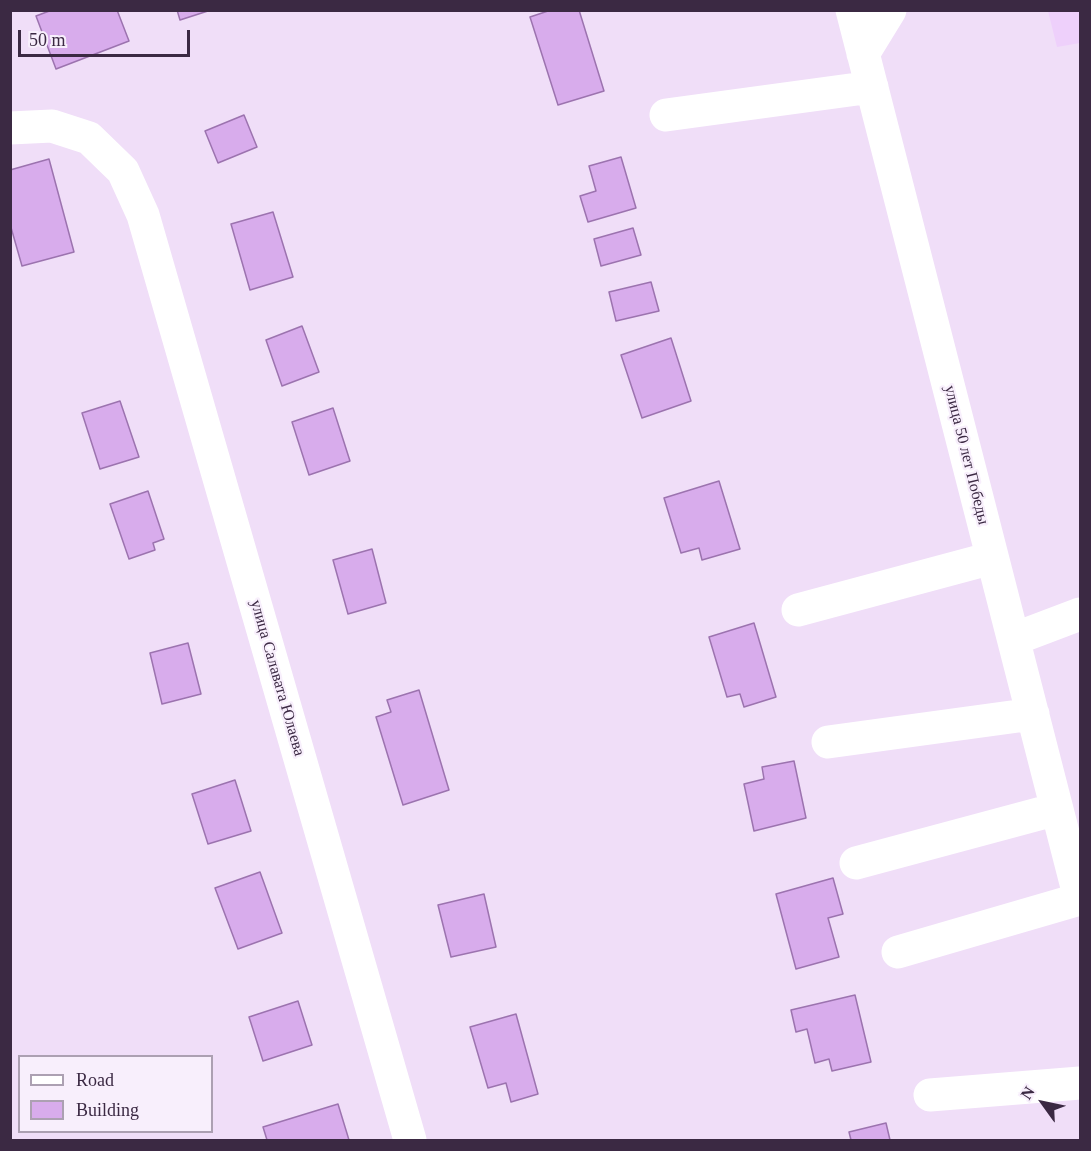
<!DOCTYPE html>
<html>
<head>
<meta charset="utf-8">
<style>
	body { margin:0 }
	#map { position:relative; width:1091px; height:1151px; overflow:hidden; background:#f0def8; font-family:"Times New Roman",serif }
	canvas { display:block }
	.frame { position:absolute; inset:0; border:12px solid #3b2943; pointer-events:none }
	.legend { position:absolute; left:18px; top:1055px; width:195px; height:78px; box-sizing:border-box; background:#f8effc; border:2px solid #aca0b2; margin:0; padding:8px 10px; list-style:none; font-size:18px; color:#3b2943 }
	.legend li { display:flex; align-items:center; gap:12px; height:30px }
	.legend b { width:30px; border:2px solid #aca0b2 }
	.north { position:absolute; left:1013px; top:1073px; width:60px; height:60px; -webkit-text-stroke:4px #f8effc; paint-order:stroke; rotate:303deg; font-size:16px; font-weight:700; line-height:24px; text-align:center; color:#3b2943 }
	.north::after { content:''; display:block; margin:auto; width:21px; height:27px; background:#3b2943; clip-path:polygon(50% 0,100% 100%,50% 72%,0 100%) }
	.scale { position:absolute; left:18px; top:30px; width:172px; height:27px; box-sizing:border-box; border:3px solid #3b2943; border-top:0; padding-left:8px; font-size:18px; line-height:21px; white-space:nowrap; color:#3b2943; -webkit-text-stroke:4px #f8effc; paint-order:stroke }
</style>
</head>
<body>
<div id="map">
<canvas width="1091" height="1151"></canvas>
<div class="frame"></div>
<ul class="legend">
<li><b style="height:8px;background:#fff"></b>Road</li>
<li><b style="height:16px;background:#d8acec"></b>Building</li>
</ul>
<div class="north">N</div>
<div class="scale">50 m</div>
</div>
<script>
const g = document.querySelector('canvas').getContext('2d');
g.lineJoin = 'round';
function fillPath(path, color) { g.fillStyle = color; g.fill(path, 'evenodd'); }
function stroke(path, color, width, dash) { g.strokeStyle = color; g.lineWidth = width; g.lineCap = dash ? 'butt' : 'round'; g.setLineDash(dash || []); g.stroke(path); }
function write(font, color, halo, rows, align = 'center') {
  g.font = font + ' "Times New Roman",serif'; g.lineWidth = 4.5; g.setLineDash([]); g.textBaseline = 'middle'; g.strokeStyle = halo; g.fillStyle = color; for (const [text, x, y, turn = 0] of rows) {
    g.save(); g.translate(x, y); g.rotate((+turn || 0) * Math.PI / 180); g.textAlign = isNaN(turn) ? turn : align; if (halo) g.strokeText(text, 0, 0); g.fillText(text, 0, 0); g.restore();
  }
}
const built = new Path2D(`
	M1048,11H1080V43L1057,47Z`);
const building = new Path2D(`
	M52,10H117L129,41L56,69L36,16Z
	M177,10H211L180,20Z
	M551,10H579L604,91L558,105L530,17Z
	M244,115L257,147L218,163L205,131Z
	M621,157L636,208L588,222L580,196L596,191L589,166Z
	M49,159L74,252L22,266L10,224V170Z
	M273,212L293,277L250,290L231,224Z
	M633,228L641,255L601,266L594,239Z
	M651,282L659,311L616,321L609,292Z
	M302,326L319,372L282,386L266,340Z
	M671,338L691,401L642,418L621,355Z
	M120,401L139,457L100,469L82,413Z
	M333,408L350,461L309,475L292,422Z
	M719,481L740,549L702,560L699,548L681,553L664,498Z
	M148,491L164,539L153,543L155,550L129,559L110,504Z
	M372,549L386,603L348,614L333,560Z
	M754,623L776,697L744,707L740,694L727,697L709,637Z
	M188,643L201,694L162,704L150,653Z
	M419,690L449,790L403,805L376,717L391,712L387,700Z
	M794,761L806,818L754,831L744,784L764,779L762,767Z
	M235,780L251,831L208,844L192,794Z
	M260,872L282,933L238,949L215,888Z
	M833,878L843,914L828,918L839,957L796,969L776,894Z
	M484,894L496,947L451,957L438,905Z
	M855,995L871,1062L832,1071L829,1059L815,1063L807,1029L796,1032L791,1010Z
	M298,1001L312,1045L263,1061L249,1017Z
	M516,1014L538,1094L511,1102L506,1083L488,1088L470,1027Z
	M338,1104L349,1140H267L263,1127Z
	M886,1123L890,1140H851L849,1132Z`);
const minor = new Path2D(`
	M852,10L1080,899L898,952
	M863,54L890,10
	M666,115L872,87
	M10,128L52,126L89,138L123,171L143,215L410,1140
	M798,610L992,558
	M1014,639L1080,614
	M828,742L1033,714
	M856,863L1057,809
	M930,1095L1080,1083`);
const streetNames = [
	["улица 50 лет Победы",966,455,76],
	["улица Салавата Юлаева",277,678,74]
];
fillPath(built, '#eed0fb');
fillPath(building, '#d8acec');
stroke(building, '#9c73af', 1.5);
stroke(minor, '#fff', 33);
write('16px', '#3b2943', '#f8effc', streetNames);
</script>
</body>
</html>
